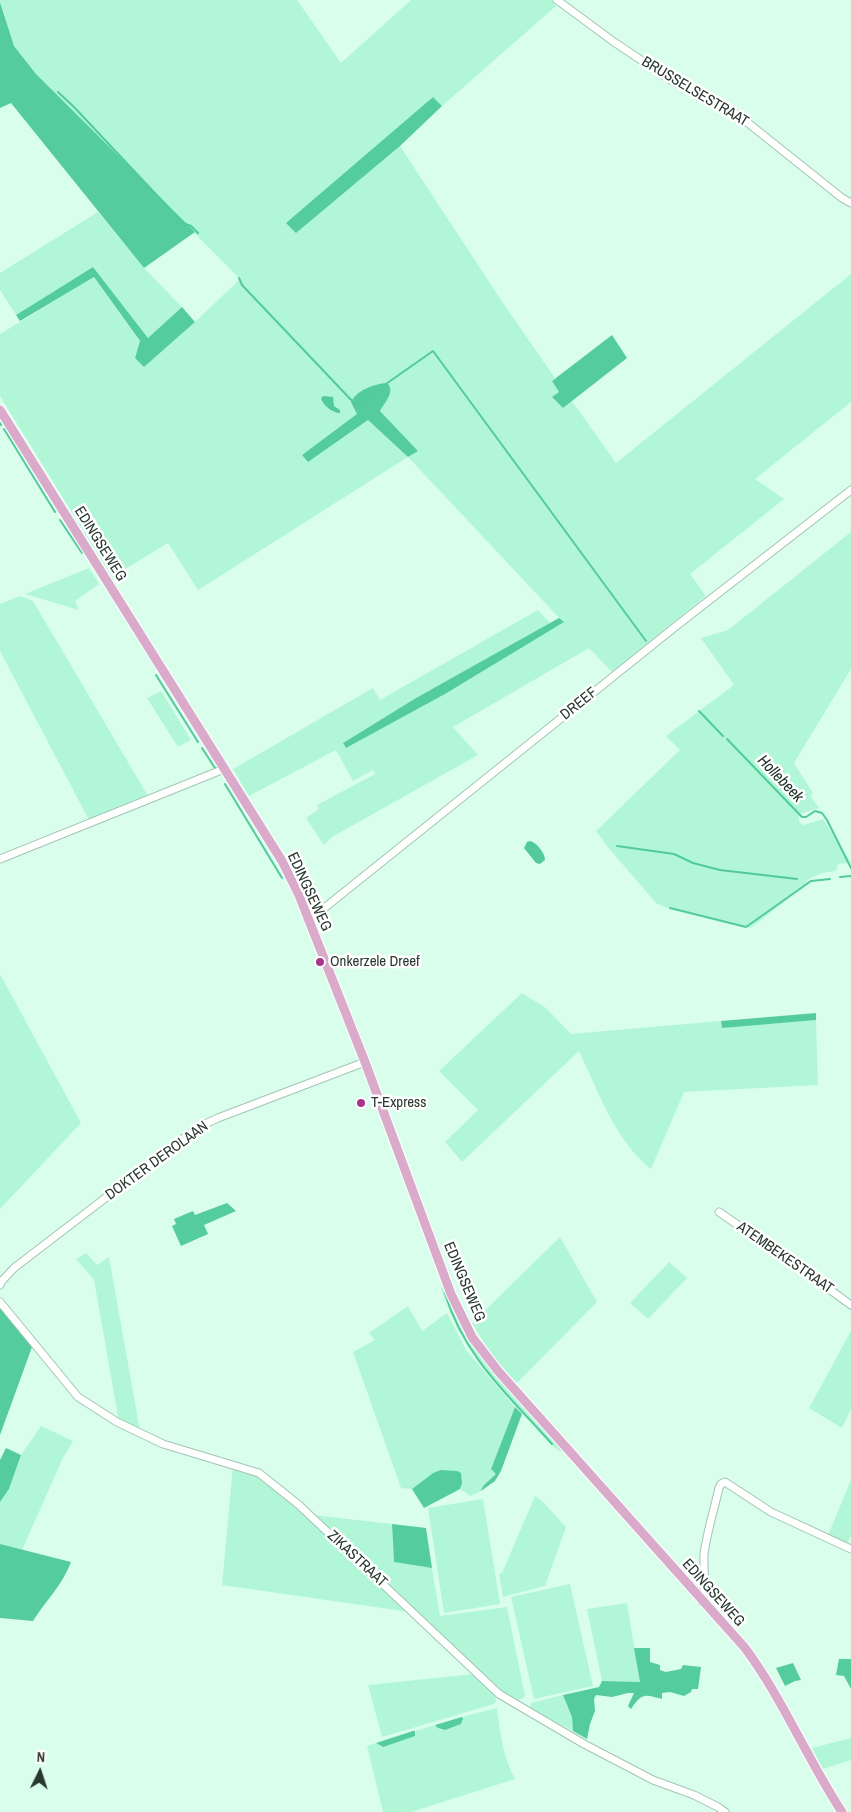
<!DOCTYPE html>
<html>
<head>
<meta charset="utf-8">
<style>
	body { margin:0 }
	#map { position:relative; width:851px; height:1812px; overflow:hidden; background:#d9feec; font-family:"Archivo Narrow",sans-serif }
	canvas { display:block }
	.north { position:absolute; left:15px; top:1747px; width:50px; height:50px; -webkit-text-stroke:4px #fff; paint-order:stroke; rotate:4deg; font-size:14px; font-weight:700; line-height:20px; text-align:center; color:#283730 }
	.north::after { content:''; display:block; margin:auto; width:18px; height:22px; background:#283730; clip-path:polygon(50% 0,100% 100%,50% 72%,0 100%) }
</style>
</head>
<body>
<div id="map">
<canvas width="851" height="1812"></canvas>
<div class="north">N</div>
</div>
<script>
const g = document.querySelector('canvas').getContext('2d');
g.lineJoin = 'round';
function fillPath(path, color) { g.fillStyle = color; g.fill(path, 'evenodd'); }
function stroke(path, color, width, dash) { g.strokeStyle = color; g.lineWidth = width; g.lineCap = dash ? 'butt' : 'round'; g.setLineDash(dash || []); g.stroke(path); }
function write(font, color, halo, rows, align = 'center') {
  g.font = font + ' "Archivo Narrow",sans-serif'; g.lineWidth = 5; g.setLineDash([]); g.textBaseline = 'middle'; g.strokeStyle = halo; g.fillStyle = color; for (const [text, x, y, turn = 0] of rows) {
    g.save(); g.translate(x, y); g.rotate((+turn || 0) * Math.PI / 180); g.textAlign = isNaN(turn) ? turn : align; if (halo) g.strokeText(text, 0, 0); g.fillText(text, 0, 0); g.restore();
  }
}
const green = new Path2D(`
	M0,0H297L341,63L411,0H552L556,6L442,106L433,97L287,223L296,232L400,146L503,303L555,378L552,381L559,392L552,397L563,408L572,401L616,463L851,274V402L755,479L784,499L690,574L706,596L612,672L589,648L453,727L478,755L332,837L324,845L306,818L319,809L317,805L375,774L373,770L353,781L336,750L249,796L233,769L373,688L380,700L538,610L551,624L416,698L343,743L346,748L445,694L563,622L408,457L198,590L168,543L112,577L0,396V334L94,277L140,342L135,358L144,367L195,322L240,279L36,74L14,46ZM391,391L380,411L418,451L408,457L368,420L308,462L302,455Z
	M98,212L144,268L182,307L148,338L93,267L16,315L0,290V273Z
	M851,532V669L794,763L813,793L810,795L819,808L799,814V821L803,825L823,819L851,863L838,864L836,871L822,873L807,880L808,883L752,927L749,928L665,907L656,903L607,846L596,831L680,750L666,736L734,685L701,638L728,630Z
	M89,568L99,584L75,601L79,610L25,594Z
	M20,596L33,601L148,796L89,820L0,651V604Z
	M161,691L191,740L178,747L147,698Z
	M0,974L81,1123L0,1209Z
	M522,993L546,1008L571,1034L721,1021L722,1027L816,1020L818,1085L684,1092L651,1169C616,1142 598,1091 579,1051L462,1162L445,1142L478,1110L439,1071Z
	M560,1237L597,1302L517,1383C499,1365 485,1345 472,1323Z
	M86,1253L97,1265L109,1257L140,1431L119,1422L94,1280L76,1259Z
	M669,1262L687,1278L648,1319L630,1303Z
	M441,1288L446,1289L460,1323L483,1359L564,1451V1453C550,1447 540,1432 531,1421C491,1378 460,1345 441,1288Z
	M408,1306L422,1331L447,1313L466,1350L515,1407L491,1469L497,1474L483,1486L481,1491L470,1496L460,1489L462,1483L457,1471C433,1469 430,1475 412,1489L401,1488L353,1352L375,1340L369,1333Z
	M851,1331V1409L842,1428L809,1408Z
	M41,1426L73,1441L62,1460L22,1550L0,1544V1502L9,1489L21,1455Z
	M233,1466L256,1474L285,1496L410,1612L222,1585Z
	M851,1480V1535L847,1544L828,1535Z
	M535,1496L541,1500L566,1527L545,1586L503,1597L499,1574L502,1573Z
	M483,1499L500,1604L444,1613L428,1508Z
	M313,1515L392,1524L394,1562L432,1568L440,1616L507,1607L525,1696L520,1700H517L490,1683L419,1613Z
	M570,1584L593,1686L534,1699L511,1597Z
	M627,1603L640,1682L602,1681L587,1609Z
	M474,1674L495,1695L496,1701L494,1704L382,1737L368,1685Z
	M563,1695L572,1717L573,1731L530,1708L531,1703Z
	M497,1708C500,1733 503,1757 515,1779L411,1812H383L367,1746L376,1743L381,1747L416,1734L415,1731L435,1725L441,1730L461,1724L463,1722L462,1717Z
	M851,1738V1760L823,1769L812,1748Z`);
const forest = new Path2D(`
	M0,2L14,46L36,74L195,232L144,268L11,103L0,108Z
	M433,97L442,106L400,146L296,233L286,223Z
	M93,267L148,338L182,307L195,322L144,367L135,358L140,341L94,277L20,321L16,315Z
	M612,335L627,358L563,408L552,397L559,392L552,381Z
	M387,383C396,391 385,402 380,411L418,451L408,457L368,420L308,462L302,455L357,414L351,402C357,390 374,384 387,383Z
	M559,618L564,622L445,694L346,748L343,743L416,698Z
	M816,1013V1020L722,1028L721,1021Z
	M227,1203L236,1211L204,1225L208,1234L181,1246L172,1226L176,1224L174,1219L193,1211L195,1215Z
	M0,1306L32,1347L0,1435Z
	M515,1407L522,1414L501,1471L495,1481L481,1491L483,1486L496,1474L491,1469Z
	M6,1448L21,1455L9,1489L0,1502V1460Z
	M441,1470L457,1471L461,1473L462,1483L460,1489L424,1508L412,1489L433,1473Z
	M392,1524L426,1528L432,1568L394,1562Z
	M0,1544L71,1562C62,1586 46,1600 33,1621L0,1618Z
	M634,1648H650V1662L660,1665V1670L666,1672L681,1669L683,1665L701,1667L698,1689H692L691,1692L684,1696L670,1692L662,1693V1699C644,1694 642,1693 631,1709L628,1706L634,1693H628L612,1697L596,1695L594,1699L595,1711L590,1724L587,1739L573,1731L572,1717L563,1695L599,1687L602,1681L640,1682Z
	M839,1659H851V1689L844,1676L836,1675Z
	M793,1663L801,1680L795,1681L785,1686L776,1668Z
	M462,1717L463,1719L461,1724L445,1730L438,1728L435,1725Z
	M413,1731H415V1736L383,1747L376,1743Z`);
const water = new Path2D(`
	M323,396L333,397L334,406L340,410V413C333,413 324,406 321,399Z
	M530,841C537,843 545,853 545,860L540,864L536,863L524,848L527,842Z`);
const stream = new Path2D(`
	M58,92L74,107L183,223L191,226L198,233
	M239,278L242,285L356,405L433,351L646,641
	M0,423L1,425
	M4,429L55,512
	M60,520L82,553
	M156,675L198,742
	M699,711L723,736
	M727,739L802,817H806L815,811L822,813L827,820L851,868
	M202,748L215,768
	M225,784L282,878
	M617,846L674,854L693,863L720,870L797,879
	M840,877L851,876
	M670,908L746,927L811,881L830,879
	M445,1293C463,1356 510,1397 552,1444`);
const minor = new Path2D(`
	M557,0L614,42L671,80L706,100L738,115L842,198L851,203
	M0,859L224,769
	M308,918L318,913L680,623L851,490
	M719,1212L803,1270L851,1305
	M0,1285L2,1281L14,1268L181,1140L205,1124L218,1118L365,1062
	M0,1302L78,1397L117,1422L163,1444L259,1473L299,1505L499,1694L584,1744L653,1780L694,1795L718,1807L725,1812
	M702,1602C707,1587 703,1570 704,1554C707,1532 714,1510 719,1488L721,1484L725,1482L771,1512L851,1549`);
const major = new Path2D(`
	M0,410L282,861L299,895L308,918L365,1062L451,1294L472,1337L498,1371L745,1648C783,1699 807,1759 842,1812`);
const markers = [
	[320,962,5,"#aa348c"],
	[361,1103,5,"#aa348c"]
];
const streetNames = [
	["BRUSSELSESTRAAT",695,92,31],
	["EDINGSEWEG",100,544,58],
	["DREEF",579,704,-39],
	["EDINGSEWEG",309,892,65],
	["DOKTER DEROLAAN",157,1161,-36],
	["ATEMBEKESTRAAT",785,1258,35],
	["EDINGSEWEG",464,1282,67],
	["ZIKASTRAAT",357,1559,43],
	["EDINGSEWEG",713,1593,48]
];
const poiNames = [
	["Onkerzele Dreef",330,962],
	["T-Express",371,1103]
];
const waterNames = [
	["Hollebeek",780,779,46]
];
fillPath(green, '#b1f7d7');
fillPath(forest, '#55cc9d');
fillPath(water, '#53ca9b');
stroke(stream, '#53ca9b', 2);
stroke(minor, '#a2c5b4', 9);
stroke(major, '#fff', 11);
stroke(minor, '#fff', 7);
stroke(major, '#daaacb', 9);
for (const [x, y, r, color] of markers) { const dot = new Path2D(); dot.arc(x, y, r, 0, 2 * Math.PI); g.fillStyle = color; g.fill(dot); stroke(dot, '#fff', 2); }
write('15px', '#283730', '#fff', streetNames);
write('15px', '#283730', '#fff', poiNames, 'left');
write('italic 16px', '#1a2e25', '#fff', waterNames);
</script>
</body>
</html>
